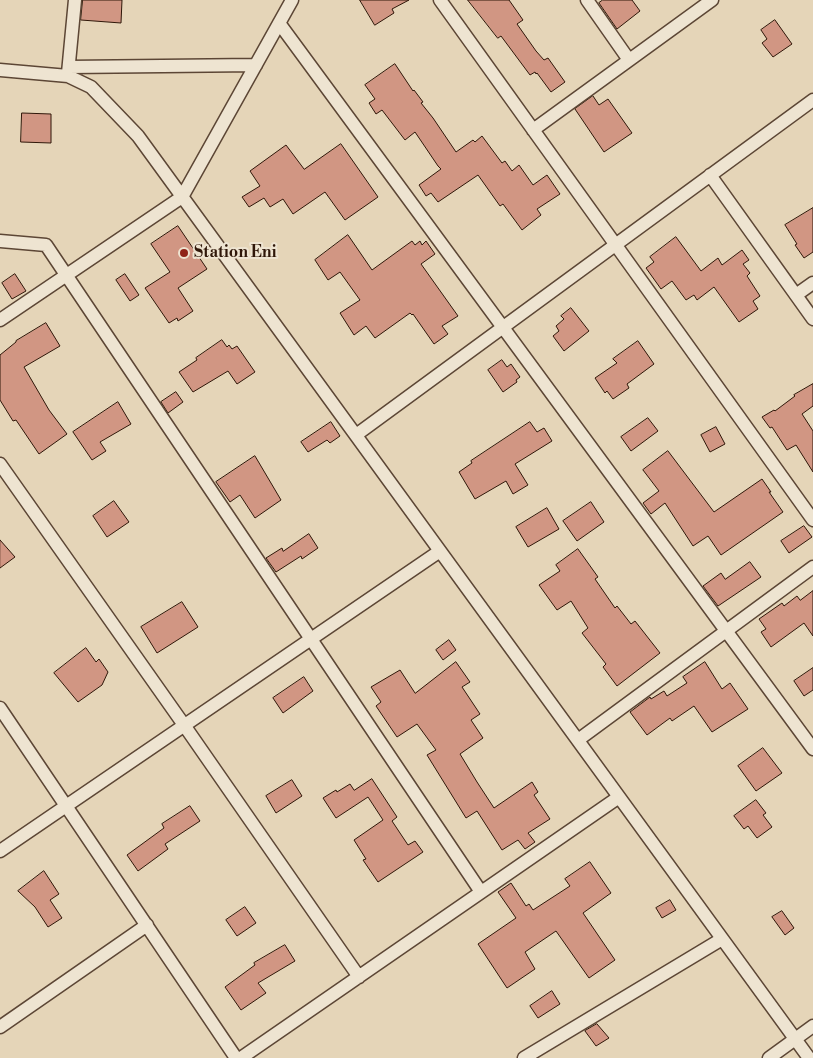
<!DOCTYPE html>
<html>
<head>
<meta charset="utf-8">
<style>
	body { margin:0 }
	canvas { display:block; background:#e5d5b8 }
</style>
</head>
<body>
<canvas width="813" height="1058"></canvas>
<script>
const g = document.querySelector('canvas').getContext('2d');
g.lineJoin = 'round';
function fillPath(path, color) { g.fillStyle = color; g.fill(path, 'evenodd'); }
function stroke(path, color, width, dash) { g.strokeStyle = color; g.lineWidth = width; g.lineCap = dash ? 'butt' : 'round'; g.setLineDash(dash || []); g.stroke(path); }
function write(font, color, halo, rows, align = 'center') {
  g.font = font + ' "Libre Bodoni",serif'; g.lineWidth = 4; g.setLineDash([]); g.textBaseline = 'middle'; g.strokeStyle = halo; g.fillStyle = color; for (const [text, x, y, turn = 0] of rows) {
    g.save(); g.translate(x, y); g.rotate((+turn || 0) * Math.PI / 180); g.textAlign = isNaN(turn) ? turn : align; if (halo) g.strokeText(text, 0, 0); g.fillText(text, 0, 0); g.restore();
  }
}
const building = new Path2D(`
	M83,0H122L121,23L81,20Z
	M360,0H409L392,9L394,13L375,25Z
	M468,0H509L523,20L517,24L536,51L544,60L548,58L565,82L551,92L537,73L536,74L535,72L530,75L501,36L498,38Z
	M603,0H632L640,11L617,29L599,3Z
	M775,20L792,44L773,57L762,43L767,39L761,30Z
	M395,64L413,91L414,90L423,102L421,103L433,118L456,152L473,140L475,142L482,136L502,163L505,161L512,171L519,165L533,185L547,175L560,194L537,209L541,215L522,230L503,204L500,206L478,175L438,202L431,193L426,196L419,185L441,169L438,166L415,132L405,140L382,110L376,114L369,103L375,99L365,85Z
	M593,96L599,105L608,99L632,133L604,152L575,109Z
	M22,113L51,114V143L21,142Z
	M341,144L378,197L345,220L325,192L293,214L283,199L270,207L264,198L249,207L242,197L260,186L250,171L286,145L304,169Z
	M813,208V252L804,258L795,245L797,244L785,225Z
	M178,226L207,269L178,288L193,311L178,321L177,318L169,323L145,288L170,272L151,244Z
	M348,235L372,270L412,241L415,245L420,241L422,245L426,241L435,254L421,264L458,316L442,326L448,334L434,344L413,314L412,315L410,313L375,338L366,326L354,335L340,313L360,300L340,272L328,280L315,260Z
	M676,237L701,271L718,258L722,265L742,250L749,260L743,264L750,273L747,276L760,296L753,301L758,309L739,322L714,287L697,300L694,295L686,300L672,281L661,289L646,268L654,262L650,257Z
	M15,274L26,291L12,299L2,283Z
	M125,274L139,295L130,301L116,280Z
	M571,308L589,331L564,351L553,336L559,331L556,326L564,319L561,316Z
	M46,323L60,346L24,367L49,410L67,434L39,454L16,420L13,421L0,400V355L16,342V341Z
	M222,340L227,347L229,345L232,349L237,346L255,372L237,384L228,371L193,392L179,372L197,360L196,358Z
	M638,341L654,364L627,384L629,388L613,399L607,391L605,393L595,378L617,363L613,359Z
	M502,360L507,367L511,364L520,377L516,380L517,382L503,392L488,370Z
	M813,384V406L802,414L813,431V472L796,445L787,450L772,427L770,428L762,417L774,410L775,411L795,396L794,395Z
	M176,392L183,402L168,413L161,402Z
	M118,402L131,424L100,442L106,451L92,460L73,432Z
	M648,418L658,431L631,451L621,437Z
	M331,422L340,436L330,443L327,440L308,452L301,442Z
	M530,422L537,432L544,428L552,441L515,464L528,485L513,494L506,481L475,499L459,472L472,463L471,461Z
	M716,427L725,444L710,452L701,435Z
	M668,451L714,512L762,479L771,492H769L783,512L721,555L708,536L693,546L665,503L651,514L643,503L659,491L643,470Z
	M255,456L281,500L255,518L240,495L230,502L216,482Z
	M114,501L129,522L107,537L93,516Z
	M591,502L604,522L577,541L563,521Z
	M547,508L559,529L528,547L516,527Z
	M804,526L812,537L789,553L781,541Z
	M309,534L318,548L302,559L301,556L276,572L266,558L282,548L283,551Z
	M0,540L15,557L0,568Z
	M578,549L598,577L595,579L615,608L617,606L631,624L635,621L660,653L617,686L603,667L606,664L582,633L588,628L571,601L557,610L539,585L560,571L556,565Z
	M750,562L761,577L718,606L703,586L721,573L725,579Z
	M813,591V636L804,623L771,647L761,632L766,629L759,619L782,603L784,606L797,596L800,600Z
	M182,602L198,627L157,653L141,627Z
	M449,640L456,650L443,660L436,650Z
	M86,648L96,662L99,659L108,672L102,685L78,702L54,673Z
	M456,662L470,682L462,687L480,714L471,720L483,738L460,754L477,782L494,808L532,782L538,792L534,795L550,819L528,833L535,842L525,849L518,840L502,850L477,811L466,818L427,755L436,750L417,724L397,737L376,706L381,702L371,687L400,670L415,693Z
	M705,662L722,689L730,683L748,709L712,732L694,706L672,721L670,718L647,735L630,712L650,697L651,699L664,691L667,696L687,683L683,677Z
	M813,668V690L804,696L794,681Z
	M304,677L313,691L283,713L273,698Z
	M763,748L782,773L756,791L738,766Z
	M372,779L397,817L392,821L408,845L415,841L423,852L378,882L363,860L366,859L354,840L383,820L368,797L336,818L323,798L336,790L337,792L350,784L354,790Z
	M292,780L302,796L276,813L266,796Z
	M756,800L766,813L763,815L772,827L757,838L748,826L744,829L734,816Z
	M190,806L200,821L165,844L168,849L138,871L127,855L164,828L162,824Z
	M590,862L611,893L583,913L615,960L589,978L556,931L525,952L535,969L507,988L478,944L516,918L498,892L511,883L526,906L529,904L533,910L570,886L565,879Z
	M44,871L59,894L50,900L62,918L48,927L35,907L18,891Z
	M670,900L676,910L662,918L656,908Z
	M245,907L256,923L237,936L226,920Z
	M782,911L794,928L785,935L772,917Z
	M285,945L295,961L258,983L266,993L241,1010L225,987L255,965L254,963Z
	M552,991L560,1004L538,1018L530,1006Z
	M597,1024L609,1038L596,1046L585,1031Z`);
const minor = new Path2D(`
	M440,0L813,520
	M587,0L629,60
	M279,23L813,749
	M69,67L256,65
	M0,70L68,76L91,87L138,136L809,1058
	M68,73L75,0
	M533,130L712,0
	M710,175L813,319
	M0,241L46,245L481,892
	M796,295L813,283
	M0,320L182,197L292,0
	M356,435L813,100
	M0,464L184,725L359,977
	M0,708L236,1058
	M578,740L813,567
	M0,851L440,551
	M0,1027L147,925
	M241,1058L619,797
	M524,1058L722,939
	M769,1058L813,1026`);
const markers = [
	[184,253,5,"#8f2418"]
];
const poiNames = [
	["Station Eni",194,253]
];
fillPath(building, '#d19683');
stroke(building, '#2f1709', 1);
stroke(minor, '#5c4635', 15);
stroke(minor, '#eee4d1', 12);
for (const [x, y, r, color] of markers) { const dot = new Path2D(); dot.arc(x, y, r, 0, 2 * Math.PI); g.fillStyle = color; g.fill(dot); stroke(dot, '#eee4d1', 2); }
write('bold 16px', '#2f1709', '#eee4d1', poiNames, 'left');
</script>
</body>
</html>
